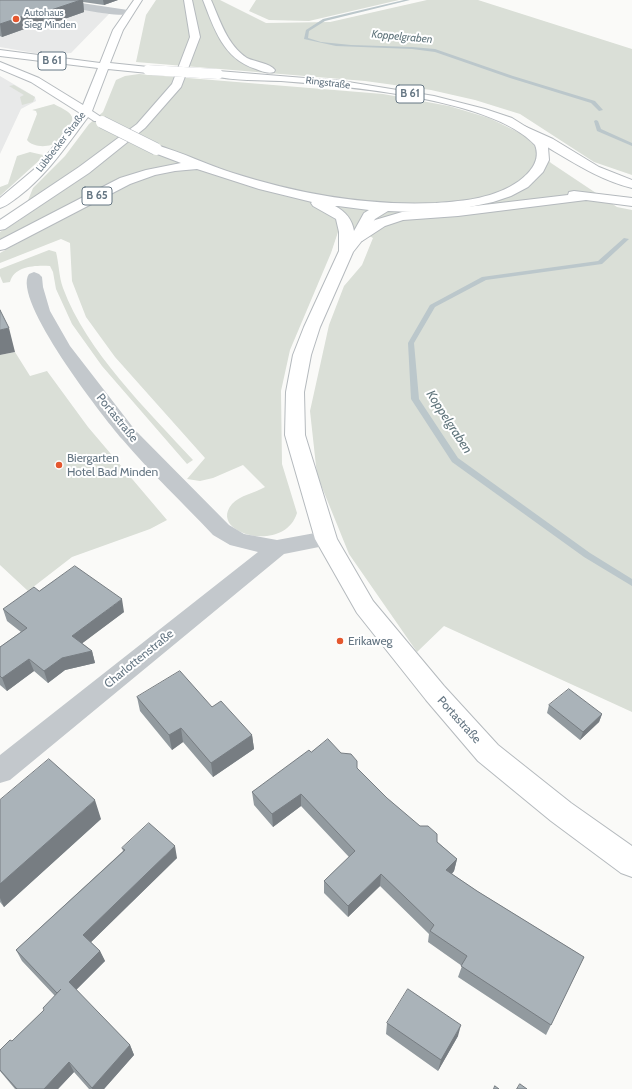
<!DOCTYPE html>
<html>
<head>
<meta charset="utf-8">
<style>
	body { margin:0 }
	canvas { display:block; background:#fafaf8 }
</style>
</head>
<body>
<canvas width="632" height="1089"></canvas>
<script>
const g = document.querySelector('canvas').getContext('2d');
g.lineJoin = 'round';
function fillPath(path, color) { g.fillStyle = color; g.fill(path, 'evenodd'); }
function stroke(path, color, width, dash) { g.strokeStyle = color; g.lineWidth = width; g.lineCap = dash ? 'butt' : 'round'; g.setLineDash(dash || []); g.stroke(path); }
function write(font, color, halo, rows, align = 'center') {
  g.font = font + ' Cabin,sans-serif'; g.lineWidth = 4; g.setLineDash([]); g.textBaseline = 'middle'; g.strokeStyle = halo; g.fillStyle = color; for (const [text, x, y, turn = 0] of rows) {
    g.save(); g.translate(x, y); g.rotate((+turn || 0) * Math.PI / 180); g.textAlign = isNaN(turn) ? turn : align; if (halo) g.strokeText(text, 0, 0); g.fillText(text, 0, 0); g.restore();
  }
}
const built = new Path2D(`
	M0,0H36L109,14L71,53L45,55L0,47Z
	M0,76L32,95L35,97L36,101L21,109L0,154Z`);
const green = new Path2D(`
	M156,0H220L266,23L330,22L427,0H478L632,49V175L594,162L520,114L475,100L431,90L365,81L136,62L146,15Z
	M256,0H399L309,21L269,20L249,11Z
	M139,74L383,94L449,106L489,118L524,135L551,163L617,207L632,210V712L444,626L417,652L349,554L317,475L310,411L329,325L344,286L362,265L373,238L337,218L339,229L331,253L290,350L281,391L282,464L297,513C284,555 207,533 232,504C240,495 255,493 265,487L243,465L213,478L200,481L187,479L205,458L115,357L86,317L72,281L70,243L61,239L0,263V253L23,240L21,229L0,239V232L20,220L33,188L65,156L89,124L103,112L116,80L125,76Z
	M14,85L35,97L33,102L22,105L20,97L24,95L9,86Z
	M54,104C59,107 70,111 72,117C74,123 63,137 58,141C51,148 33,148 27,140L37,114L36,111L32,110Z
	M30,152L43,155V157L0,196V187L8,184L17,156Z
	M49,250L56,252C59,264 59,277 63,288C86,351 148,411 193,460L187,464L102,366L72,324L56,289L53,272L50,266C36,265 14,266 10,282L3,283L0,276V269Z
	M15,352L30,376L47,371L88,427L167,520L150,529L72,557L28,591L0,565V355Z`);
const stream = new Path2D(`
	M404,0H410L325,21L309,31L308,38L321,42L351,45L412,47L435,49L513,76L595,101L603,110L599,111L591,103L510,78L435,52L412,49L336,46L304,39L306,30L323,19Z
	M596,120L598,121L601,129L632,143V146L597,131L594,121Z
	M624,238L629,239L602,264L486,280L435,307L414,343L419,399L458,458L590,553L632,579V586L584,557L452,462L411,399L408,343L430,305L482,277L598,261Z`);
const minor = new Path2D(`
	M42,0H61L128,10L132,13C126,20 59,5 46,3Z
	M34,272L39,274L42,277L43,287L50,311L70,346L135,430L229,525L244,534L277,540L326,531L334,534L337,539L334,544L284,554L10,780L0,783V755L258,552L230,545L213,535C183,503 150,472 122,439C103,417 11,299 29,274Z`);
const major = new Path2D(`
	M134,0H142L123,30L110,63L148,67L153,70L148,73L108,69L92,111L104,119L102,121H94L88,117C66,146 47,175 18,197C12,201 7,206 0,208V198L38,166L80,113L31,82L0,69V62L39,78L83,105L98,68L0,56V50L100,63L113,30Z
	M184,0H192L200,37L181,87L145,128L89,173L5,229L0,230V220L79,167L137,124L172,84L190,37Z
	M203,0H211C220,20 227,45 247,58C255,62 270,63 275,70L274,72C268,74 261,71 256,69C223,59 214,28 203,0Z
	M218,71L342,81L434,96L485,109L512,118L539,135L548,147L549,160L543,172L528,187L511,196L493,202L460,209L413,212L388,211L375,219L364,238L353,252L320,327L311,355L304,392L305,435L337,539L373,601L444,686L498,745L571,803L632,846V877L621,873L551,821L478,761L426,700L357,613L315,539L285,435L286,392L293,355L304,327L339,251V232L336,219L313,206L311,203L312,202L259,189L197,169L175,171L155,175L130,184L5,249L0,250V240L120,178L146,170L181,163L152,152L150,149L152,146L156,145C182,152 207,165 233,173C299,194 366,206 436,203C465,201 495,198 519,181C531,172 541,160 535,145C492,98 344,86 281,81C260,80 234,81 214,76L213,74ZM335,206H338L369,210L364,213L354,231C352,219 346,212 335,206Z`);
const highway = new Path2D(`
	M524,126L553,139L599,167L632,180V188C591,178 558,151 520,132L518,130L520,128Z
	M574,191L632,198V206L586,200L458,216L403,220L385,226L362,241L357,242L352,241L350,238L352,235L375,220L402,212L458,208L568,195L569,192Z`);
const majorBridgeFar1 = new Path2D(`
	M148,70L218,74`);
const majorBridge = new Path2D(`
	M102,122L156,149`);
const wall = new Path2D(`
	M0,0H118L104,5L83,2L84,12L50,24L44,22L2,37L0,36Z
	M3,609L124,612L82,643L92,651L95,663L65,670L48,683L34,671L7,691L0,685V647L21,632L7,621Z
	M137,697L212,707L252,735L254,749L213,777L183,742L172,750L140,711Z
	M549,705L602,714L599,722L580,740L547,713Z
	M311,752L341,753L387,798L457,859L454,871L452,874L477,891L584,957L546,1035L458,977L462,966L428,942L429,934L380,886L348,917L324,893V881L349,857L301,806L273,827L254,805L252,792Z
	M0,800L101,819L4,907L0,902Z
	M122,848L177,858L91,942L100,951L105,961L76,990L130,1045L134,1055L104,1089H89L74,1072L58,1089H15L0,1071V1050L12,1041L44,1010L55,996L22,961L16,950L123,851Z
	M387,1023L458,1036L438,1071L386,1034Z`);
const shadedWall = new Path2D(`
	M81,0H83L84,12L50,24L48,11Z
	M103,0H118L104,5Z
	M42,10L44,22L2,37L0,24Z
	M9,328L15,352L0,355V330Z
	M122,599L124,612L76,648L72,636Z
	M92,651L95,663L65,670L48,683L44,671L62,658Z
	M29,659L34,671L7,691L2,678Z
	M602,714L599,722L580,740L583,732Z
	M181,728L183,742L172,750L169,735Z
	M252,735L254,749L213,777L211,763Z
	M301,794V806L273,827L272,814Z
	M95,800L101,819L4,907L0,898V884Z
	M175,846L177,858L87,946L83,935Z
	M457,859L454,871L444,882L446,870Z
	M381,874L380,886L348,917V906Z
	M100,951L105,961L74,992L69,982Z
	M461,1025L458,1036L438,1071L441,1060Z
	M130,1045L134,1055L104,1089H92V1088Z
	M69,1062L74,1072L58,1089H44Z`);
const building = new Path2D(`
	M0,0H81L48,11L42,10L0,24Z
	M0,310L9,328L0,330Z
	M75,566L122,599L72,636L92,651L62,658L44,671L29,659L2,678L0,676V647L27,628L3,609L34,587L39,591Z
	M180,671L212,707L221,701L252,735L211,763L181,728L169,735L137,697Z
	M569,689L602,714L583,732L549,705Z
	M328,739L341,753L351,754L357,761V768L387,798L420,826H428L437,834V842L457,859L446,870L477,891L584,957L551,1025L461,966L467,956L430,931L434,925L381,874L348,906L324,881L355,851L301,794L272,814L252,792L309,750L311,752Z
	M49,759L95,800L0,884V800Z
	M149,823L175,846L83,935L100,951L69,982L130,1045L92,1088L69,1062L44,1089H17L0,1070V1050L10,1040L12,1041L44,1010L43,1008L61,989L57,993L16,950L125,850L122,848Z
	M408,989L461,1025L441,1060L387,1023Z
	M520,1084L527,1089H517Z
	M495,1086L499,1089H494Z`);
const markers = [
	[16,19,4,"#e4572e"],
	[59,465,4,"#e4572e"],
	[340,641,4,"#e4572e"]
];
const farPoinames = [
	["Autohaus",24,13],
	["Sieg Minden",24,25]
];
const farStreetnames = [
	["Ringstraße",328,83,7],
	["Lübbecker Straße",61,142,-52]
];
const farWaternames = [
	["Koppelgraben",402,37,5]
];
const shields = [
	[52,61,28],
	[410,94,28],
	[97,196,30]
];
const shieldNames = [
	["B 61",52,61],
	["B 61",410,94],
	["B 65",97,196]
];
const streetNames = [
	["Portastraße",117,418,51],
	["Charlottenstraße",139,659,-39],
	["Portastraße",459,720,48]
];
const poiNames = [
	["Biergarten",67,458],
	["Hotel Bad Minden",67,472],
	["Erikaweg",348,641]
];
const waterNames = [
	["Koppelgraben",449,422,57]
];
fillPath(built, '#e8e9e9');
fillPath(green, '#dadfd7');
fillPath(stream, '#bbc7cb');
stroke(major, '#b5babe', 2);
stroke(highway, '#b4b9bd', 2);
fillPath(minor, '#c3c8cc');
fillPath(major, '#fff');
fillPath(highway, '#fff');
stroke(majorBridgeFar1, '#b5babe', 10, []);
stroke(majorBridge, '#b5babe', 13, []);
stroke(majorBridgeFar1, '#fff', 10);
stroke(majorBridge, '#fff', 12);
fillPath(wall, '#929a9f');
fillPath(shadedWall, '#777d82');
fillPath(building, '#aab3b9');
stroke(building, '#777d82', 1);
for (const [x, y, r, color] of markers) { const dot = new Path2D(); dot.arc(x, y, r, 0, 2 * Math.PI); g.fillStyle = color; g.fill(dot); stroke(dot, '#fff', 1.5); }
write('10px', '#657683', '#fff', farPoinames, 'left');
write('10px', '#657683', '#fff', farStreetnames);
write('italic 11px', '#60757c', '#fff', farWaternames);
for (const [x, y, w] of shields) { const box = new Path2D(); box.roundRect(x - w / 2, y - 9, w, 18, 3); g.fillStyle = '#fff'; g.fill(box); stroke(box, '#657683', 1); }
write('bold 11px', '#657683', null, shieldNames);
write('12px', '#657683', '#fff', streetNames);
write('12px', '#657683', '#fff', poiNames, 'left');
write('italic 13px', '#60757c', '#fff', waterNames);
</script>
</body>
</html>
